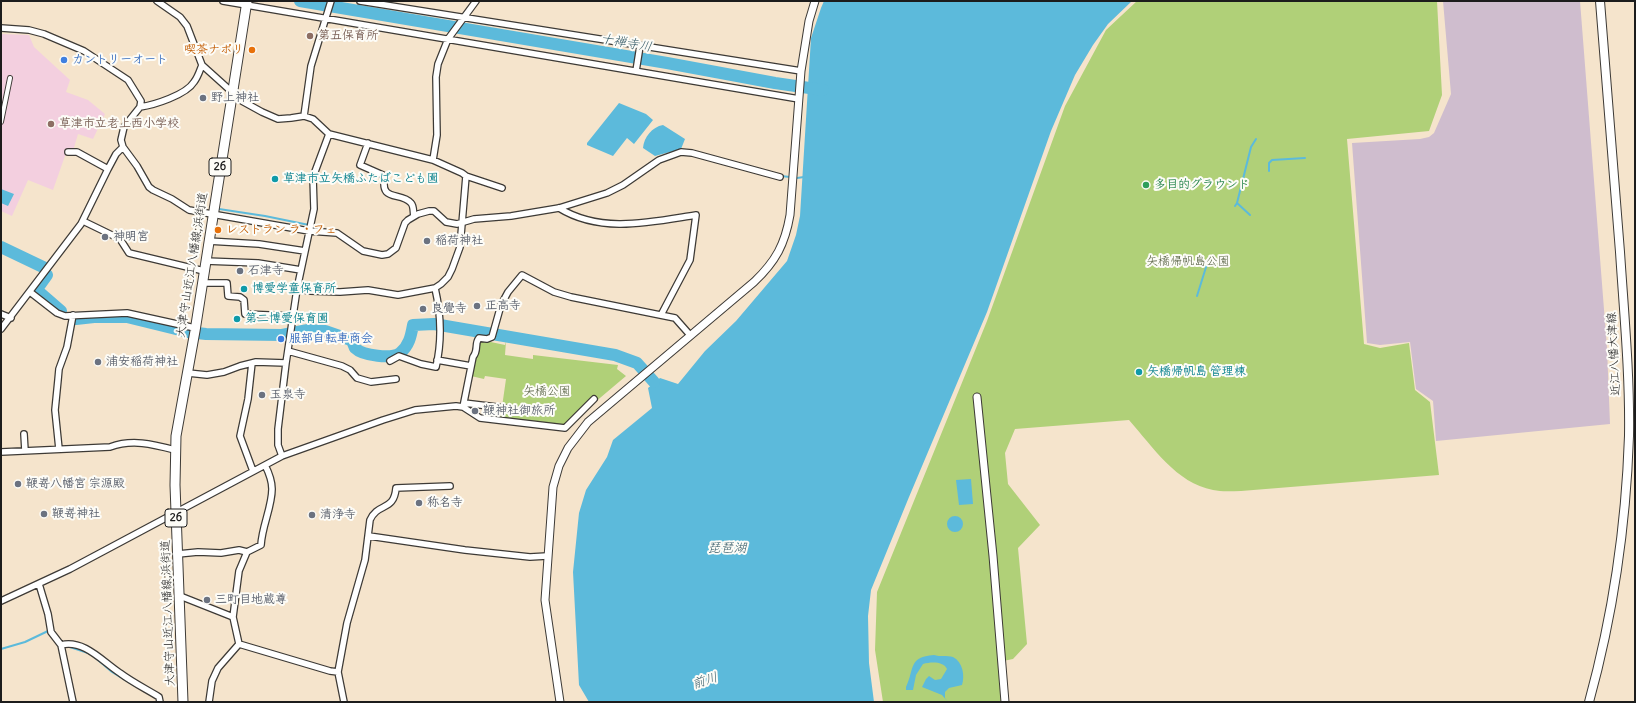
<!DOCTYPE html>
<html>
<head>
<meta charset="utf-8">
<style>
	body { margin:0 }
	#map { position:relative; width:1636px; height:703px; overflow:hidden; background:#f5e4cc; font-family:Delius,sans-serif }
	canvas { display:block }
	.frame { position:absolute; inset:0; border:2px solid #1c1c1c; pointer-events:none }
</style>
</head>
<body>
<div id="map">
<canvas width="1636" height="703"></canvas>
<div class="frame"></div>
</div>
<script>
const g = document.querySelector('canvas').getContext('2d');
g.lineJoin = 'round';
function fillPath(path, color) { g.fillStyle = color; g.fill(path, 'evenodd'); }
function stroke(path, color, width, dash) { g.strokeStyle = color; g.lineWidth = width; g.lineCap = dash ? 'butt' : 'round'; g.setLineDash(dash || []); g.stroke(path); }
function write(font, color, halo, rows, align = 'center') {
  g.font = font + ' Delius,"Klee One",sans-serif'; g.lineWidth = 4; g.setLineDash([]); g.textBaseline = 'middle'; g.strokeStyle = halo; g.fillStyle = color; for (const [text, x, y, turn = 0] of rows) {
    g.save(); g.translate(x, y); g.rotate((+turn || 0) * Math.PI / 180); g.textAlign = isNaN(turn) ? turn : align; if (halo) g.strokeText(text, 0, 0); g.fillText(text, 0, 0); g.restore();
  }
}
const built = new Path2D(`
	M1,34L29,35L34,47L70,80L66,92L88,100L105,114L93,139L78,134L73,151L66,153L53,190L28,180L12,216L1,211Z`);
const industrial = new Path2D(`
	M1443,1H1580L1607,348L1610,424L1436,441L1433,401L1416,389L1410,342L1380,345L1367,343L1352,143L1420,139L1429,137L1434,133L1451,94Z`);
const green = new Path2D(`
	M1137,1H1437L1442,95L1429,131L1347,139L1364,344L1380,348L1409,343L1415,390L1430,402L1439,475L1241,491C1232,491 1222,492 1213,490C1176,483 1153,447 1129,420L1015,429L1005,453L1008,484L1040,525L1018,548L1027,644L1013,659L998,662L1001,702H883L875,650L877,592L987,321L1065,106L1106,30Z
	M486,341L505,345L506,341L505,355L533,359V355L618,365L617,369L626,376L581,414L566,430L500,421L506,379L485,376L484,379L471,376L478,345L481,342Z`);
const water = new Path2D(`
	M824,1H1132L1108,24L1093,45L1075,75L1051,131L987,312L909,497L871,590L868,616L869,663L874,702H589L579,685L573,572L579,513L586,490L607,457L613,440L652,408L648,388L660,378L678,384L705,351L736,321L787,261L796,235L800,216L811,38L821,8Z
	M619,103L646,114L653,120L634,144L627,138L613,156L587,145V143Z
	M663,125L685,139L681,149L655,156L643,148C644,137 652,127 663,125Z
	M1,189L14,194L8,206L1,203Z
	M971,479L973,504L959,505L956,480Z
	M947 524a8 8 0 1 1 16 0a8 8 0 1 1-16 0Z
	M934,655C940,657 947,655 953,657C963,662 965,676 962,685L949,688L945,692V698L948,702L942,695L922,687L926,679L929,676L935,680L941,679L947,669C943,661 931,662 923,664L916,675L913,690H906V687C915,668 908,657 934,655Z`);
const stream = new Path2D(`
	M1269,171V163L1272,160L1305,158
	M781,176L790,177
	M797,178L804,177
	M1237,203L1251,147L1256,139
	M1235,206L1237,203L1250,215
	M219,209L265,216L309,225
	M1197,296L1207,264
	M67,646L91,654L112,672L135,686
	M1,649L25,642L48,631`);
const river = new Path2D(`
	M300,1L667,63L775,83L823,90
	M1,247L45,268
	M47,275L37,289L38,291L61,311
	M76,319L94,317H127L188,332L206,334L282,335L308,330L325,331L351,340C353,342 354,346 355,348C363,356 392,359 400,353C409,346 411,336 413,325L434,324L615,355L637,363L654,382`);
const pedestrian = new Path2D(`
	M1,122L10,78`);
const minor = new Path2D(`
	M157,1L180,17L187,26L202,65L242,101L262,112L278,119L291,118L304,116L313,119L329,134L433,160L462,173L466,176L460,247L452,269L448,277L441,284L435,288L398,295L368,290L340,292L310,291L297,289
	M223,1L799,99
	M360,1L801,71
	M1,28L29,30L44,34L84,51L128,80L141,101L140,107L124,127L121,140L123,147L137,166L149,187L153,190L172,199L189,210L309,231L337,233L363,251L382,255L388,254L396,248L405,223L408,220L418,214L429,211H434L446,222L457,224L474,219L511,216L559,208L607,193L623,185L659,160L681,152L692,153L780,177
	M636,71L640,46
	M140,107C154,105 186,95 194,82C198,77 200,70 202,65
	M304,116L311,66L331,1
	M368,143L360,165L385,176C379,203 401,191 411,203C414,206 413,212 414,216
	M68,152H77L108,169
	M433,160L437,135L436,77L438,64L448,39L476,1
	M466,176L502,188
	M559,208C601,234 651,222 696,215L690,260L661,315
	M83,221L120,239L129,253L204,271
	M208,241L259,244L305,251
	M205,261L258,263L301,270
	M202,283H227L228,296L240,297L244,300L245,314L293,316
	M30,292L57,313L65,316L127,313L195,328
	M1,314L11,318
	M1,329L81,224L108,169L116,154L123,147
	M288,351L342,366L350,370L357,378L371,382L396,379
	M437,360L471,366
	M390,361L399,356L421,364L436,367C442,341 441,314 435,288
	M252,363L248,399L240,436L253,471
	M188,373L207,375L224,372L240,366L256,362L286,363
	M464,403L505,408
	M463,407L473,357C479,350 474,344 479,338L487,339L492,337L501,305L508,292L522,275L554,292L571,297L675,318L690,335
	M24,434L25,451
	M59,449L55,410L58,380L59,369L67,347L73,315
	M1,452L110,447C132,439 152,444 175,450
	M282,456L278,445V429L286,363L297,289L314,209L313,177L329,134
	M265,465C269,473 272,481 272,489C272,507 262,526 261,545L247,552L239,571L233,617L239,644L330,671L338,672
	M369,536L465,550L530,557L547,556
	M178,554L198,552L221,553L239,550L247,552
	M39,584L48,614L51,632L61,645L73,702
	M180,596L233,617
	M1,601L70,569L282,456L383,420L415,410L456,406L463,407L480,418L565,428L594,399
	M61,645C84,639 103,662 120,673C132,682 146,689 159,697L160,702
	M209,702L212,681L218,668L239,644
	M344,702L338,672L347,623L365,560L370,520C378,502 394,512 396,488L450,486`);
const tertiary = new Path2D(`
	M977,397L993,556L1005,702
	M560,702L545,600L553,487L559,466L568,448L588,422L754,282C776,261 785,244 790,215L801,71L809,21L815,1`);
const secondary = new Path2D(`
	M1589,702C1613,615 1626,526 1629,436C1630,375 1624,313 1620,252C1613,168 1607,85 1600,1`);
const primary = new Path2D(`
	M183,702L175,485L176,436L195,331L247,1`);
const markers = [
	[310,36,4,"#8d6e63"],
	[252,50,4,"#e8710a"],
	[64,60,4,"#3f7fe0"],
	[203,98,4,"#6b7280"],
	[51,124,4,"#8d6e63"],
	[275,179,4,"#0f9aa8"],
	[1146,185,4,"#2e9e5b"],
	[218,230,4,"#e8710a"],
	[105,237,4,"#6b7280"],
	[427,241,4,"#6b7280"],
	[240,271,4,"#6b7280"],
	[244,289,4,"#0f9aa8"],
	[477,306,4,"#6b7280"],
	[423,309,4,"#6b7280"],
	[237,319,4,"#0f9aa8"],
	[281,339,4,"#3f7fe0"],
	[98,362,4,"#6b7280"],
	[1139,372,4,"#0f9aa8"],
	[262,395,4,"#6b7280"],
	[475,411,4,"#6b7280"],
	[18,484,4,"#6b7280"],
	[419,503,4,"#6b7280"],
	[44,514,4,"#6b7280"],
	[312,515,4,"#6b7280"],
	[207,600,4,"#6b7280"]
];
const shields = [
	[220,167,22],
	[176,518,22]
];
const shieldNames = [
	["26",220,167],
	["26",176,518]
];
const educationNames = [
	["第五保育所",318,36],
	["草津市立老上西小学校",59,124]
];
const foodNames = [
	["喫茶ナポリ",244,50],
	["レストラン ラ・フェ",226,230,"left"]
];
const shopNames = [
	["カントリーオート",72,60],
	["服部自転車商会",289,339]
];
const worshipNames = [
	["野上神社",211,98],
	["神明宮",113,237],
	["稲荷神社",435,241],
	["石津寺",248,271],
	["正高寺",485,306],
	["良覺寺",431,309],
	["浦安稲荷神社",106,362],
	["玉泉寺",270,395],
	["鞭神社御旅所",483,411],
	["鞭嵜八幡宮 宗源殿",26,484],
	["称名寺",427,503],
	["鞭嵜神社",52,514],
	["清浄寺",320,515],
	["三町目地蔵尊",215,600]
];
const cultureNames = [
	["草津市立矢橋ふたばこども園",283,179],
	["博愛学童保育所",252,289],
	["第二博愛保育園",245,319],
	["矢橋帰帆島 管理棟",1147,372]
];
const leisureNames = [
	["多目的グラウンド",1154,185]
];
const parkNames = [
	["矢橋帰帆島公園",1188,262],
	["矢橋公園",547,392]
];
const streetNames = [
	["大津守山近江八幡線;浜街道",192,265,-81],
	["近江八幡大津線",1614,354,-93],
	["大津守山近江八幡線;浜街道",168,613,-92]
];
const waterNames = [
	["十禅寺川",626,43,10],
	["琵琶湖",727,548],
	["前川",705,681,-18]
];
fillPath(built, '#f3cfdf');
fillPath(industrial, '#cfbdce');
fillPath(green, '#b0d078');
fillPath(water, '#5cbadb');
stroke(stream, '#5cbadb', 2);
stroke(river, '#5cbadb', 12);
stroke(pedestrian, '#3d3a36', 6);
stroke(minor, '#3d3a36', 8);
stroke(tertiary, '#3d3a36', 9);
stroke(secondary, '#3d3a36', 10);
stroke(primary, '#3d3a36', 11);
stroke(pedestrian, '#fff', 4);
stroke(minor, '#fff', 5.5);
stroke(tertiary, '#fff', 7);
stroke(secondary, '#fff', 8);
stroke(primary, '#fff', 9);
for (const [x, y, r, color] of markers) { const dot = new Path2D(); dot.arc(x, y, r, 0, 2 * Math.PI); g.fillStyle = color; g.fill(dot); stroke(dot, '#fdfcf7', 1.5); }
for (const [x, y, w] of shields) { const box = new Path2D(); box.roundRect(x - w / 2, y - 9, w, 18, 3); g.fillStyle = '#fdfcf7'; g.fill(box); stroke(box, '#1c1c1c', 1); }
write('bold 11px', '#1c1c1c', null, shieldNames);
write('bold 12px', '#785e54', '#fdfcf7', educationNames, 'left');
write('bold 12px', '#c56008', '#fdfcf7', foodNames, 'right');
write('bold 12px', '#366cbe', '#fdfcf7', shopNames, 'left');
write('bold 12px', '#5b616d', '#fdfcf7', worshipNames, 'left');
write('bold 12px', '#0d838f', '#fdfcf7', cultureNames, 'left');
write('bold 12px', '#27864d', '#fdfcf7', leisureNames, 'left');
write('12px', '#505b3c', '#fdfcf7', parkNames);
write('12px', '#1c1c1c', '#fdfcf7', streetNames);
write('italic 13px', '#365b68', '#fdfcf7', waterNames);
</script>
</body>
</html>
